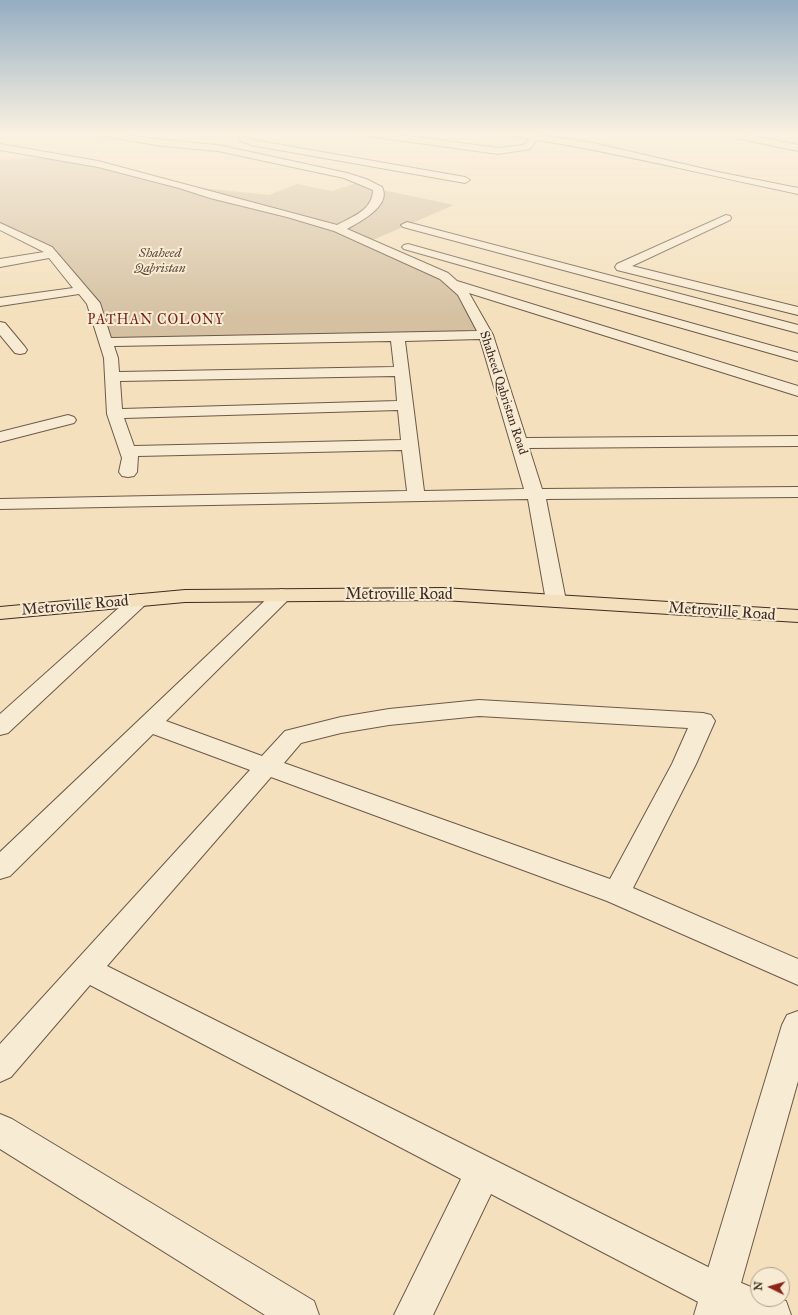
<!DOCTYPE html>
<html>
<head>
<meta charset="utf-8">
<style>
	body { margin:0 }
	#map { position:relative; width:798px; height:1315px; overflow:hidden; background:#f4e0bc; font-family:"IM FELL Great Primer",serif }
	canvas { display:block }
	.north { position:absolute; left:750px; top:1267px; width:40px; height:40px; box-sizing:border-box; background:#f8ebd3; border:1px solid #ae9f8d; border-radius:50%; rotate:275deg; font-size:11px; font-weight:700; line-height:16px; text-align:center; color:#3f2c24 }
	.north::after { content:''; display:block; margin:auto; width:14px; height:18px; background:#8f2418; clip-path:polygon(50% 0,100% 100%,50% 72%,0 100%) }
</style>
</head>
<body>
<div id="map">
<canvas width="798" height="1315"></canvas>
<div class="north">N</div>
</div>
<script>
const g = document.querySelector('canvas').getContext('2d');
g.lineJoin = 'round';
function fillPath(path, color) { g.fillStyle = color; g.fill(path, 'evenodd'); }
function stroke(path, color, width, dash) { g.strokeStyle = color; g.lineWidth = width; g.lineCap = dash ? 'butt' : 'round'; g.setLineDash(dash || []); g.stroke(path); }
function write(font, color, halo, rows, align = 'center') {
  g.font = font + ' "IM FELL Great Primer",serif'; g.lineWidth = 4; g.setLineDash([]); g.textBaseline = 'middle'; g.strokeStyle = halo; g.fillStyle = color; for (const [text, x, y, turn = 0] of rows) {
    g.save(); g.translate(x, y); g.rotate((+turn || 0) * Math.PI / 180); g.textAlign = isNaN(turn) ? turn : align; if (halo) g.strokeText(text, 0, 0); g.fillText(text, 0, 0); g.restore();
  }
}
const green = new Path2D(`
	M62,157L183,186L269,195L297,184L332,191L362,181L378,189L454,205L368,242L444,276L463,293L485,333L106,342L93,303L48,249L0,226V160Z`);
const minor = new Path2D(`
	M97,133H116L163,140L218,145L347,173L366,179L382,187C392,206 359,222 347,229L448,273L457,281L798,386V396L469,293L493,335L526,438L798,436V446L529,448L542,489L798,487V497L546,499L566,601L563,605L556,607L549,605L546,601L528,499L0,509V499L407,491L402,450L138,456L137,472L134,476L128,477L122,476L119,472L122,458L107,414L104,358L87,304L79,294L0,306V298L73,288L49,258L0,267V259L44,252L0,230V223L52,247L100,303L111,338L477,331L458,295L440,279L334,231L287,217L210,198L179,188L98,167L0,150V144L98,161L337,225C352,217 373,210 373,190L344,178L218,151L163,146L101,136ZM480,339L524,489L424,491L405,341ZM391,341L394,367L119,372L118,358L114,346ZM395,376L397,401L122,409L120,381ZM398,410L401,440L134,446L124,418Z
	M237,133H245L248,137L253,140L465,177L470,180L465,183L251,145L241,141Z
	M364,133H386L498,148L524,145L529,139L510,136L506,133H526L593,143L718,172L798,188V194C711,176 625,154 537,140L530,149L498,154L368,136Z
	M739,133L798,145V151L736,138L735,136L736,134Z
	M726,215L730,216L731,218L730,220L632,266L798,307V315L617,270L615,267L617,264Z
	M407,222L798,325V333L403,227L401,225Z
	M408,244L798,353V361L404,249L402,247L404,245Z
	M0,322L5,323L25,347L27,350L25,353L20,354L15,353L0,335Z
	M68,415L74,417L76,420L74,423L0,442V432Z
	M282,589L289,591L292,595L289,599L166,721L262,756L285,731L341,717L389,709L479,700L703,713L711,715L715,721L696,764L633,888L798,959V985L607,901L271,777L107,966L732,1279L758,1290V1299H780L786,1301L791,1315H726L706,1306L491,1194L433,1315H394L461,1179L90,985L11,1077L0,1082V1044L250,770L153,734L10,876L0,879V852L275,591ZM479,716L688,728L672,764L610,879L284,763L301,743L341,733L389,725Z
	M0,1114L12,1119L314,1301L319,1315H265L0,1149Z`);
const tertiary = new Path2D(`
	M139,594L146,596L149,600L146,604L8,733L0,735V714L132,596Z
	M798,1011V1081L732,1315H694L782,1025L787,1015Z`);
const primary = new Path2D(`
	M443,588L798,610V622L443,600L185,602L0,619V607L185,590Z`);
const farParknames = [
	["Shaheed",160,254],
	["Qabristan",160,269]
];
const farStreetnames = [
	["Shaheed Qabristan Road",503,393,72]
];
const farNeighbourhoodnames = [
	["PATHAN COLONY",156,321]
];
const streetNames = [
	["Metroville Road",399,595],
	["Metroville Road",75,606,-5],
	["Metroville Road",722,612,4]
];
fillPath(green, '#d5c1a2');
stroke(minor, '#6c594a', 2);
stroke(tertiary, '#6c594a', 2);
stroke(primary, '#3f2c24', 2);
fillPath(minor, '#f8ebd3');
fillPath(tertiary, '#f8ebd3');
fillPath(primary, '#f4e0bc');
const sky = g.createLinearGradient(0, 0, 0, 317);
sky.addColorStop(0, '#94adc2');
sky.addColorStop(0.42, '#faf1e1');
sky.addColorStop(1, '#faf1e100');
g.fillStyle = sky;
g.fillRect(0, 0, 798, 317);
write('italic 13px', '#5d4a3d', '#f8ebd3', farParknames);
write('13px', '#3f2c24', '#f8ebd3', farStreetnames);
g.letterSpacing = '1px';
write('14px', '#7a1f14', '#f8ebd3', farNeighbourhoodnames);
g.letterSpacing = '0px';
write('16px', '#3f2c24', '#f8ebd3', streetNames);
</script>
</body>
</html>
